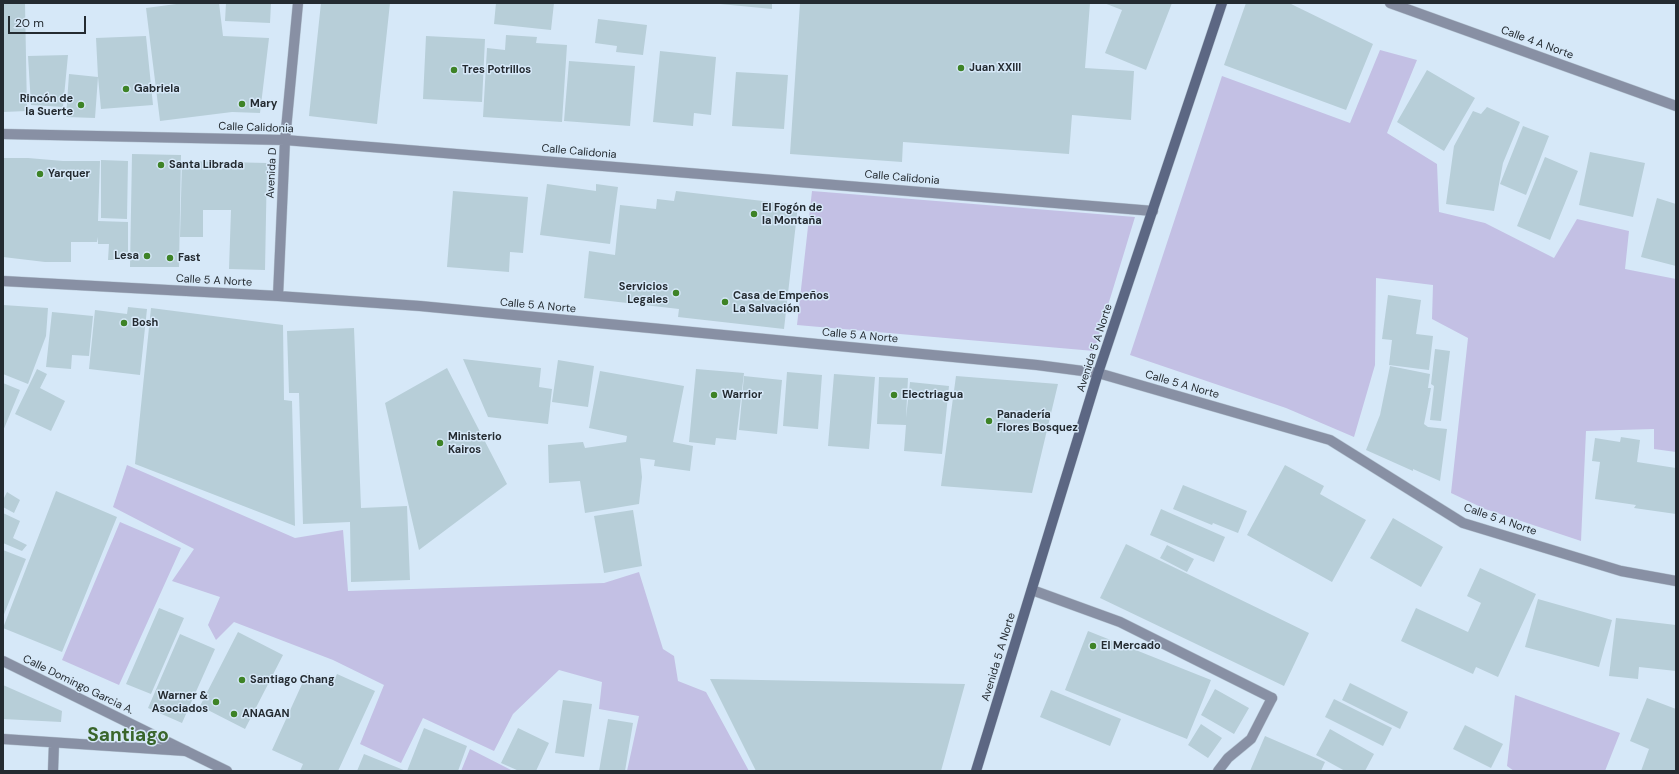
<!DOCTYPE html>
<html>
<head>
<meta charset="utf-8">
<style>
	body { margin:0 }
	#map { position:relative; width:1679px; height:774px; overflow:hidden; background:#d6e8f8; font-family:"DM Sans",sans-serif }
	canvas { display:block }
	.frame { position:absolute; inset:0; border:4px solid #242b31; pointer-events:none }
	.scale { position:absolute; left:8px; top:16px; width:78px; height:18px; box-sizing:border-box; border:2px solid #242b31; border-top:0; padding-left:5px; font-size:12px; line-height:14px; white-space:nowrap; color:#242b31; -webkit-text-stroke:3px #d6e8f8; paint-order:stroke }
</style>
</head>
<body>
<div id="map">
<canvas width="1679" height="774"></canvas>
<div class="frame"></div>
<div class="scale">20 m</div>
</div>
<script>
const g = document.querySelector('canvas').getContext('2d');
g.lineJoin = 'round';
function fillPath(path, color) { g.fillStyle = color; g.fill(path, 'evenodd'); }
function stroke(path, color, width, dash) { g.strokeStyle = color; g.lineWidth = width; g.lineCap = dash ? 'butt' : 'round'; g.setLineDash(dash || []); g.stroke(path); }
function write(font, color, halo, rows, align = 'center') {
  g.font = font + ' "DM Sans",sans-serif'; g.lineWidth = 3; g.setLineDash([]); g.textBaseline = 'middle'; g.strokeStyle = halo; g.fillStyle = color; for (const [text, x, y, turn = 0] of rows) {
    g.save(); g.translate(x, y); g.rotate((+turn || 0) * Math.PI / 180); g.textAlign = isNaN(turn) ? turn : align; if (halo) g.strokeText(text, 0, 0); g.fillText(text, 0, 0); g.restore();
  }
}
const green = new Path2D(`
	M1380,50L1417,60L1387,133L1437,164L1439,212L1485,223L1554,258L1577,219L1629,231L1625,269L1676,279V452L1654,449V429L1586,431L1581,541L1485,509L1451,493L1468,338L1432,319L1433,285L1376,278L1375,365L1354,437L1286,408L1130,355L1222,76L1350,123Z
	M812,191L1135,217L1094,351L797,325Z
	M127,465L295,538L343,530L348,591L604,583L639,572L663,649L674,656L678,681L706,692L749,771H627L639,716L599,709L602,682L559,670L513,714L494,751L423,718L401,763L360,744L384,685L333,660L234,622L216,640L208,625L220,597L172,581L194,549L113,507Z
	M120,522L181,548L119,685L62,660Z
	M1515,695L1620,733L1605,771H1514L1507,766Z
	M470,749L513,771H461Z`);
const building = new Path2D(`
	M3,3H25L27,111L3,112Z
	M184,3H219L223,36L269,38L260,113L232,112L160,121L146,8Z
	M226,3H271L270,23L225,21Z
	M321,3H390L377,124L309,116Z
	M496,3H554L551,30L494,24Z
	M710,3H772V9Z
	M800,3H1090L1085,68L1134,71L1131,120L1072,115L1069,154L903,142L902,162L790,154Z
	M1104,3H1172L1146,70L1105,53L1122,10Z
	M1246,3H1289L1373,44L1346,110L1224,65Z
	M598,19L647,25L643,55L616,52L617,46L595,43Z
	M506,35L537,37L536,43L567,45L562,122L483,117L487,48L505,50Z
	M146,36L153,105L101,109L98,77L95,118L66,117L69,74L98,77L96,38Z
	M426,36L485,39L482,102L423,99Z
	M660,51L716,57L711,115L694,113L693,126L653,122Z
	M68,55L63,107L31,105L28,56Z
	M569,61L635,66L630,126L564,121Z
	M1427,70L1475,98L1444,151L1397,122Z
	M736,72L788,75L784,129L732,126Z
	M1487,107L1520,122L1503,163L1494,211L1446,204L1454,146L1473,111L1481,114Z
	M1523,126L1549,136L1526,195L1500,184Z
	M1590,152L1645,163L1633,217L1579,205Z
	M132,154L181,155L179,267H130Z
	M1545,157L1578,171L1550,240L1517,226Z
	M3,158H28L63,161H100L98,221L128,222V260H108L109,244H98V237L97,242H71V262H45L3,257Z
	M101,160L128,161L127,219L101,218Z
	M182,161L267,163L265,270L229,269L231,210H203V237H180Z
	M547,184L596,191V184L618,187L610,244L540,235Z
	M453,191L528,197L523,253L510,252L509,272L447,267Z
	M676,191L798,205L784,329L678,317L679,309L584,298L589,251L615,255L620,205L656,209L657,199L674,201Z
	M1657,198L1676,204V266L1641,257Z
	M1388,295L1421,300L1416,334L1433,336L1429,370L1389,365L1392,340L1382,339Z
	M3,305L48,308L46,336L28,384L3,374Z
	M128,307L147,309L140,375L89,369L95,310L127,314Z
	M151,308L283,325L284,400L292,401L295,526L135,464Z
	M52,312L93,316L89,356L72,355L71,369L46,367Z
	M354,328L361,508L407,506L410,580L351,582L350,522L303,524L299,393H289L287,331Z
	M1435,349L1450,351L1441,421L1430,420L1434,386L1431,384Z
	M463,359L541,368L539,387L552,389L548,424L488,417Z
	M558,360L594,366L588,407L552,402Z
	M1390,366L1430,374L1428,388H1431L1424,424L1428,427L1447,429L1440,481L1413,469V471L1366,450L1380,415Z
	M447,368L507,484L419,550L385,403Z
	M37,369L47,374L40,388L65,401L51,431L15,414Z
	M696,369L744,373L736,440L716,438L715,445L689,442Z
	M600,371L684,386L673,442L693,446L690,471L654,466L655,460L640,458L642,477L639,504L585,513L580,481L549,483L548,445L583,442L585,448L626,442L627,436L589,428Z
	M787,372L822,375L818,429L783,426Z
	M834,374L875,377L869,449L828,446Z
	M744,376L782,380L777,434L739,430Z
	M956,376L1058,384L1032,493L941,486Z
	M879,377L908,378L906,418L910,382L949,386L942,454L904,451L906,425L877,424Z
	M3,383L20,390L3,431Z
	M1621,437L1640,440L1637,462L1676,468V514L1634,508L1636,505L1595,499L1600,462L1592,461L1595,438L1620,442Z
	M1285,465L1324,486L1320,494L1366,520L1332,582L1247,535Z
	M1183,485L1247,511L1238,533L1213,523L1212,525L1173,509Z
	M56,491L117,517L62,652L3,628Z
	M7,492L20,500L14,513L3,507V500Z
	M1161,509L1225,537L1214,562L1150,535Z
	M633,510L642,566L604,573L594,516Z
	M3,513L20,521L13,538L27,545L22,551L3,543Z
	M1393,518L1443,547L1421,587L1370,558Z
	M1126,544L1309,633L1284,686L1100,598Z
	M1167,545L1194,559L1187,572L1160,558Z
	M3,550L26,559L3,617Z
	M1480,568L1536,594L1498,677L1476,667L1473,674L1401,641L1416,608L1468,632L1481,603L1467,596Z
	M1538,599L1612,620L1599,667L1525,647Z
	M159,608L184,618L151,694L126,684Z
	M1616,618L1676,625V671L1639,667L1638,679L1609,676Z
	M1088,631L1211,680L1187,739L1065,690Z
	M238,632L283,655L245,729L200,706Z
	M180,634L215,649L182,723L148,708Z
	M307,673L332,685L337,674L375,691L338,771H300L303,764L272,750Z
	M710,679L965,684L941,771H756Z
	M1350,683L1408,712L1400,729L1342,700Z
	M3,685L62,711L61,722L3,719Z
	M1215,689L1249,708L1234,734L1201,715Z
	M1051,690L1121,719L1110,746L1040,717Z
	M1647,698L1676,709V771H1641L1649,749L1630,741Z
	M1334,699L1392,728L1383,746L1325,717Z
	M563,700L592,704L584,757L555,753Z
	M608,719L633,723L625,771H599Z
	M1201,724L1222,738L1208,758L1188,745Z
	M1465,725L1503,744L1491,768L1453,749Z
	M424,728L467,746L458,771H407Z
	M518,728L549,743L536,771H519L501,763Z
	M1330,729L1374,754L1365,771H1345L1316,755Z
	M1265,736L1325,762L1321,771H1250Z
	M364,754L406,771H357Z`);
const service = new Path2D(`
	M1218,771L1228,758L1251,739L1272,698`);
const minor = new Path2D(`
	M1390,3L1676,106
	M3,134L285,140L1153,211
	M3,281L278,296L420,306L1037,365L1098,373L1330,440L1463,523L1621,571L1676,581
	M278,296L285,140L298,3
	M1032,590L1120,622L1272,698
	M3,661L186,751`);
const tertiary = new Path2D(`
	M3,739L186,751L227,771
	M53,771L54,743`);
const secondary = new Path2D(`
	M976,771L1098,373L1222,3`);
const markers = [
	[961,68,4,"#3e8326"],
	[454,70,4,"#3e8326"],
	[126,89,4,"#3e8326"],
	[242,104,4,"#3e8326"],
	[81,105,4,"#3e8326"],
	[161,165,4,"#3e8326"],
	[40,174,4,"#3e8326"],
	[754,214,4,"#3e8326"],
	[147,256,4,"#3e8326"],
	[170,258,4,"#3e8326"],
	[676,293,4,"#3e8326"],
	[725,302,4,"#3e8326"],
	[124,323,4,"#3e8326"],
	[714,395,4,"#3e8326"],
	[894,395,4,"#3e8326"],
	[989,421,4,"#3e8326"],
	[440,443,4,"#3e8326"],
	[1093,646,4,"#3e8326"],
	[242,680,4,"#3e8326"],
	[216,702,4,"#3e8326"],
	[234,714,4,"#3e8326"]
];
const streetNames = [
	["Calle 4 A Norte",1537,43,20],
	["Calle Calidonia",256,128,2],
	["Calle Calidonia",579,152,5],
	["Avenida D",272,173,-87],
	["Calle Calidonia",902,178,5],
	["Calle 5 A Norte",214,281,3],
	["Calle 5 A Norte",538,306,5],
	["Calle 5 A Norte",860,336,5],
	["Avenida 5 A Norte",1095,348,-72],
	["Calle 5 A Norte",1182,385,16],
	["Calle 5 A Norte",1500,520,19],
	["Avenida 5 A Norte",999,657,-73],
	["Calle Domingo Garcia A.",78,685,26]
];
const poiNames = [
	["Juan XXIII",969,68],
	["Tres Potrillos",462,70],
	["Gabriela",134,89],
	["Rincón de",73,99,"right"],
	["la Suerte",73,112,"right"],
	["Mary",250,104],
	["Santa Librada",169,165],
	["Yarquer",48,174],
	["El Fogón de",762,208],
	["la Montaña",762,221],
	["Lesa",139,256,"right"],
	["Fast",178,258],
	["Servicios",668,287,"right"],
	["Legales",668,300,"right"],
	["Casa de Empeños",733,296],
	["La Salvación",733,309],
	["Bosh",132,323],
	["Warrior",722,395],
	["Electriagua",902,395],
	["Panadería",997,415],
	["Flores Bosquez",997,428],
	["Ministerio",448,437],
	["Kairos",448,450],
	["El Mercado",1101,646],
	["Santiago Chang",250,680],
	["Warner &",208,696,"right"],
	["Asociados",208,709,"right"],
	["ANAGAN",242,714]
];
const townNames = [
	["Santiago",128,736]
];
fillPath(green, '#c3c0e4');
fillPath(building, '#b7ced8');
stroke(service, '#b6c6d4', 11);
stroke(minor, '#b6c6d4', 11);
stroke(tertiary, '#b6c6d4', 11);
stroke(secondary, '#b6c6d4', 11);
stroke(service, '#8890a4', 10);
stroke(minor, '#8890a4', 10);
stroke(tertiary, '#8890a4', 10);
stroke(secondary, '#5c6783', 10);
for (const [x, y, r, color] of markers) { const dot = new Path2D(); dot.arc(x, y, r, 0, 2 * Math.PI); g.fillStyle = color; g.fill(dot); stroke(dot, '#d6e8f8', 1.5); }
write('11px', '#242b31', '#d6e8f8', streetNames);
write('bold 11px', '#242b31', '#d6e8f8', poiNames, 'left');
write('bold 19px', '#39652b', '#d6e8f8', townNames);
</script>
</body>
</html>
